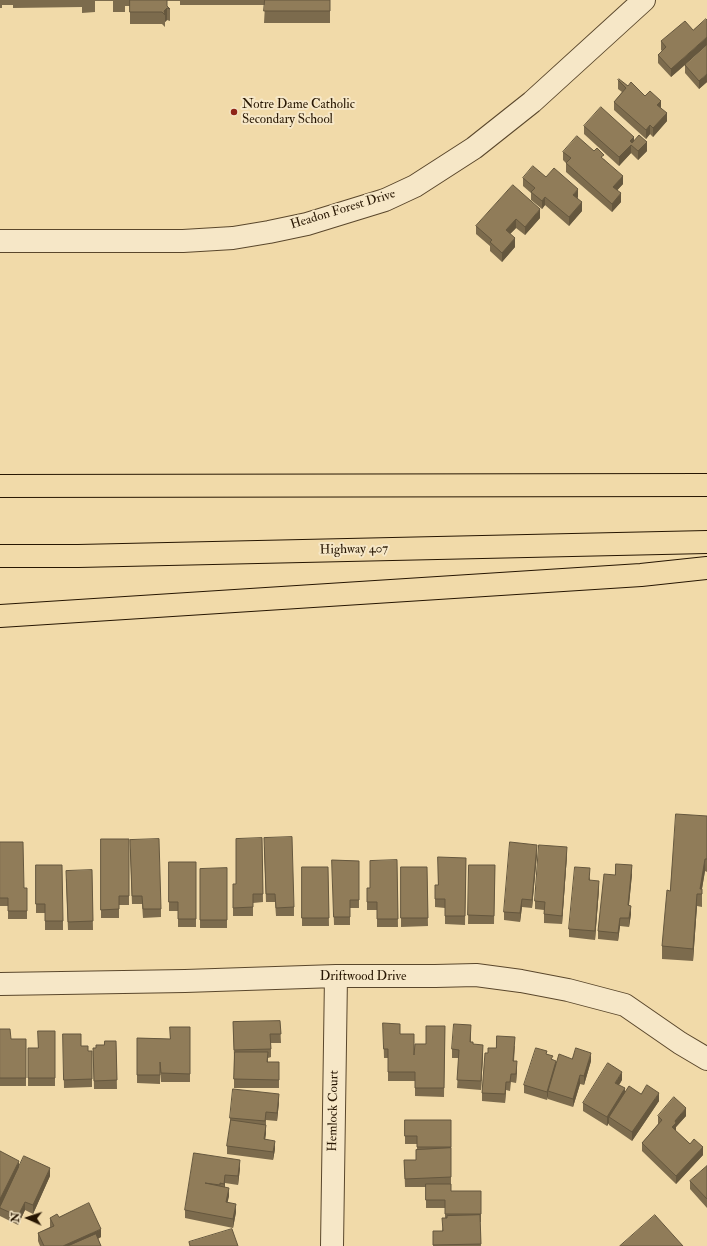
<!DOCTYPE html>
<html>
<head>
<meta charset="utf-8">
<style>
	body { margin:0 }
	#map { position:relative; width:707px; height:1246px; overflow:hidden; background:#f1daa9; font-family:"IM FELL Double Pica",serif }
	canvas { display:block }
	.north { position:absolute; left:8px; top:1198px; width:40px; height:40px; -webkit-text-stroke:3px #f6e7c7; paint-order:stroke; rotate:273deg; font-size:11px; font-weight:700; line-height:16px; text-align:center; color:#271602 }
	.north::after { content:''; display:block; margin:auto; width:14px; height:18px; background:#271602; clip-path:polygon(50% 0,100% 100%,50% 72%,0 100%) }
</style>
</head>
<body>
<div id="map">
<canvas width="707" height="1246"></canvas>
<div class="north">N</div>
</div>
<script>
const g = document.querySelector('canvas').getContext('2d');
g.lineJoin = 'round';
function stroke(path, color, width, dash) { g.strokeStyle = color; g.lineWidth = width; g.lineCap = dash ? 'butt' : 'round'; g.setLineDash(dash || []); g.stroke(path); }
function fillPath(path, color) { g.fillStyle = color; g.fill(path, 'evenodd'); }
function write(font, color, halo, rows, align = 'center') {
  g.font = font + ' "IM FELL Double Pica",serif'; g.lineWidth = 4; g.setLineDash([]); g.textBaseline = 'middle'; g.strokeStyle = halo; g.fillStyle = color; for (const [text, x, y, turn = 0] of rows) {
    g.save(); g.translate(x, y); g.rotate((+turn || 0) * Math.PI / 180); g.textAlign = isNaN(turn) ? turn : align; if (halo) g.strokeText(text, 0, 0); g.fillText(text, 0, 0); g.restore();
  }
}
const minor = new Path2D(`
	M0,241H183L233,238L269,232L307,224L385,200L415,186L474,148L532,102L644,0
	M0,984L185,981L336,976H435L476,975L521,981L568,990L625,1005L680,1043L707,1059
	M332,1246L336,976`);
const highway = new Path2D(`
	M0,486L707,485
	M0,556H78L707,542
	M0,616L641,575L707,568`);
const wall = new Path2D(`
	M0,0H330V23H264L265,5H180V1H167V6L170,9V21L167,20L165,22V27L162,24H130V6H125V12H113V1H95V12L82,13V7L13,8V5H2V8H0Z
	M661,41L707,82L699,89L685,73V65L671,77L658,63V55L662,51L661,50Z
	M618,80L645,96L661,108L667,121L653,137L650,134L646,139L614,110V102L622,92L618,89Z
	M584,126L634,141L647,151L638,160L631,153L619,166L584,134Z
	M563,152L604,159L623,184L617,190L621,202L612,212L566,172V163L563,160Z
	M546,177L578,197L577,199L582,211L569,226L545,205L542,209L531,200V193L523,186V178Z
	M513,185L540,218L525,235L516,228L510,234L515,247L502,262L490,251V246L476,234V226Z
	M707,816V872L705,871L702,889V907L697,906L693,961L662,959V946Z
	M262,838L263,902L253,903V916H233V884H236Z
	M101,839H129V905H119V918H101Z
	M0,842L24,888H27V919H8V906H0Z
	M264,846L294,907V916H276L275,902H266Z
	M130,848L161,909V917L143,918L142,904H132Z
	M537,854L532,908L522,907L520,922L504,920V912Z
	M567,855L562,924L544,923V910L535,909V901Z
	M466,858L465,925L445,924V908L435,907V885H438Z
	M332,860L359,861V908H350V925H334Z
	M397,860L398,927H377V910H367V888H370Z
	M169,862H196V927H178V911H169Z
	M36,865L63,921V930H45V913H36Z
	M469,865H495L494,924H468Z
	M302,867H328L329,926H302Z
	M401,867H427L428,926L401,927Z
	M227,868V928H200V869Z
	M92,870L93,930H68L66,879Z
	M632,874L629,905L631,914L629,927L620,926L618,941L598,939V931L615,875Z
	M590,876V880L599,889L595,940L569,937V929Z
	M280,1021L281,1043H271V1057L268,1058V1062H279V1088H234V1058L233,1022Z
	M383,1023L400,1034L414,1055L445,1026L444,1097L415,1096V1081H388V1058H384Z
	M190,1027V1082H161L160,1070V1084L137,1083V1038L170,1039Z
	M0,1029L11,1039H26V1086H0Z
	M55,1031V1086H28V1048H38Z
	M471,1033V1042L483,1054L481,1090L457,1088L459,1058H452V1049Z
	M63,1034L88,1051H92V1087L64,1088Z
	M116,1041L117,1089H94L93,1048H96Z
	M515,1046L514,1061L517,1070L516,1083L511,1082L510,1091L506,1090L505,1103L482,1101V1093L488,1053L496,1048Z
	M547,1054L556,1064L572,1059L591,1061L584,1085L580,1084L573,1107L548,1099V1096L547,1100L524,1093V1085Z
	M622,1080L619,1085L625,1093L641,1094L659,1101L632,1141L609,1125V1123L607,1126L583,1111V1103Z
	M279,1102L277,1121L266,1120V1133L265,1139L275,1149L273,1160L227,1154V1146L230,1125V1118Z
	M658,1116H686L676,1127V1131L703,1155L676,1184L642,1151V1143L658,1124Z
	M405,1120H451V1191H481V1222H480L481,1246H433V1231H442L445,1218V1208H426V1187H405L404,1160H416L417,1150V1144H405Z
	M0,1151L19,1167L50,1176L33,1214L25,1210L18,1225L0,1216Z
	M194,1153L240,1168L238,1185L225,1183V1187L229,1196L227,1202L236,1212L233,1228L185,1218V1210Z
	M707,1166V1208L690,1189V1181Z
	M59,1217L101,1237L98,1239L101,1246H40L38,1241V1233L50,1227V1218Z`);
const shadedWall = new Path2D(`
	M167,8V20L165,22V15L164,11Z
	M707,37V45L671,77V69Z
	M707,74V82L699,89V81Z
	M661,101V109L657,105Z
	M667,113V121L653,137V128Z
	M650,125V134L646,139V130Z
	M634,137V145H631V153L619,166V157L630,141Z
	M647,142V151L638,160V151Z
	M623,176V184L613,195V187Z
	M578,189V197L573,203V195Z
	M621,193V202L612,212V204Z
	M545,197V205L542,209V201Z
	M582,202V211L569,226V217Z
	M540,209V218L525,235V227Z
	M516,219V228L506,238V230Z
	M515,238V247L502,262V253Z
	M537,845V854L532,908V900Z
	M567,847V855L562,924V916Z
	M705,859V871L701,894L700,889Z
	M632,865V874L628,914V905Z
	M599,881V889L595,940V931Z
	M697,894V906L693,961V949Z
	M522,899V907L520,922V913Z
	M631,906V914L629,927V918Z
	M620,918V926L618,941V933Z
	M483,1045V1054L481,1090V1081Z
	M591,1053V1061L584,1085V1076Z
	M517,1061V1070L516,1083V1074Z
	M556,1061V1069L548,1091V1096L547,1100V1092Z
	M622,1072V1080L615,1091V1083Z
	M580,1075V1084L573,1107V1099Z
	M506,1082V1090L505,1103V1094Z
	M625,1088V1097L609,1117V1123L607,1126V1117Z
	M659,1093V1101L632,1141V1132Z
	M279,1094V1102L277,1121V1113Z
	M686,1108V1116L676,1127V1131L672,1127L675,1121Z
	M266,1125V1133L264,1148V1139Z
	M275,1141V1149L273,1160V1152Z
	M703,1147V1155L676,1184V1176Z
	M240,1160V1168L238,1185V1176Z
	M19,1161V1169L0,1207V1199Z
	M50,1168V1176L33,1214V1205Z
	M225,1175V1183L224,1192V1184Z
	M229,1188V1196L226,1210V1202Z
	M25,1202V1210L18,1225V1216Z
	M236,1204V1212L233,1228V1219Z
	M101,1229V1237L81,1246H63Z`);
const building = new Path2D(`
	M130,0H167V6L170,9L167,8L164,11L165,15L162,12H130Z
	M265,0H330V11H264Z
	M706,19L707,20V37L671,69L658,55L666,47L661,41L685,21L693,30Z
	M707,45V74L699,81L685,65Z
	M619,79L628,86L631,82L645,96L650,91L661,101L657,105L667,113L653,128L650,125L646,130L614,102L626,88L618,80Z
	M601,107L634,137L630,141L632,143L639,135L647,142L638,151L631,145L619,157L584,126Z
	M577,136L594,151L597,148L604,155L601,157L623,176L613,187L621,193L612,204L566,163L571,158L563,152Z
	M533,166L546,177L554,168L578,189L573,195L582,202L569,217L545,197L542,201L531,192L535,188L523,178Z
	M513,185L540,209L525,227L516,219L506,230L515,238L502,253L490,242L492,240L476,226Z
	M676,814L707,816V859H705L700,889H702V894H697L693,949L662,946L667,890L670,891Z
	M292,837L294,907L276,908L275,894H266L264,838Z
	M262,838L263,894H253V907L233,908V884H236V839Z
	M101,839H129V896H119V909L101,910Z
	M159,839L161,909H143L142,896H132L130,840Z
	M0,842H23L24,888H27V911H8V898H0Z
	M510,842L537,845L532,900L522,899L520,913L504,912Z
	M539,845L567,847L562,916L544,914L545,902L535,901Z
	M438,857L466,858L465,916H445V899H435V885H438Z
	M332,860L359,861V900H350V917H334Z
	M397,860L398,919H377V902H367V888H370V861Z
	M169,862H196V919H178V902H169Z
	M616,864L632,865L628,905L631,906L629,918H620L618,933L598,931L604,874L615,875Z
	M36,865H62L63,921H45V904H36Z
	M469,865H495L494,916L468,915Z
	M302,867H328L329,918H302Z
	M401,867H427L428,918H401Z
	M575,867L590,868L589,880L599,881L595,931L569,929Z
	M227,868V920H200V869Z
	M92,870L93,921L68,922L66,871Z
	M280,1021L281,1034H270L271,1049L234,1050L233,1022Z
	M383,1023L400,1024V1034H414V1055L415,1044H426V1026H445L444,1088H415V1072H388V1049H384Z
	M454,1024L471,1025L470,1042H473V1044L483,1045L481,1081L457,1080L459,1050L452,1049Z
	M170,1027H190V1074L161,1073L160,1062V1075H137V1038L170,1039Z
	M0,1029H10L11,1039H26V1078H0Z
	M38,1031H55V1078H28V1048H38Z
	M63,1034H81V1046H88V1051H92V1079L64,1080Z
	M497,1036L515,1037L513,1061H517L516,1074H511L510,1082H506L505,1094L482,1093L485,1053H488V1048H496Z
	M105,1041H116L117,1080L94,1081L93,1048H96V1045H104Z
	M536,1048L547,1051L546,1054L553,1056L551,1059L556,1061L547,1092L524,1085Z
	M576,1048L591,1053L584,1076L580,1075L573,1099L548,1091L559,1054L572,1059Z
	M235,1052H268L267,1062H279V1080L234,1079Z
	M608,1063L622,1072L615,1083L625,1088L607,1117L583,1103Z
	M647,1085L659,1093L632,1132L609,1117L629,1086L641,1094Z
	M233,1089L279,1094L277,1113L266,1112L265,1121L230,1118Z
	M674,1097L686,1108L675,1121L676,1123L672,1127L690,1144L694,1139L703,1147L676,1176L642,1143L662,1120L658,1116Z
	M231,1120L266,1125L264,1139L275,1141L273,1152L227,1146Z
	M405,1120H451V1147H417V1136H405Z
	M451,1148V1177L405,1179L404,1160H416V1150Z
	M0,1151L19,1161L0,1199Z
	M194,1153L240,1160L238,1176L225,1175L224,1184L220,1183V1185L205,1183L229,1188L226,1202L236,1204L233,1219L185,1210Z
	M24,1156L50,1168L33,1205L25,1202L18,1216L0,1208V1207Z
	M707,1166V1199L690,1181Z
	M426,1184H451V1191H481V1214H445V1200H426Z
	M89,1203L101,1229L63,1246H44L38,1233L54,1226L50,1218L57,1214L59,1217Z
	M480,1215L481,1244L433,1245V1231H443L442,1218H447V1216Z
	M655,1215L683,1246H620Z
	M232,1229L238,1246H190L189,1242Z
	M96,1234L101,1246H68Z`);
const markers = [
	[234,112,4,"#8f2418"]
];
const poiNames = [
	["Notre Dame Catholic",242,105],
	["Secondary School",242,120]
];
const streetNames = [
	["Headon Forest Drive",343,210,-17],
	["Highway 407",354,550,-1],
	["Driftwood Drive",363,977],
	["Hemlock Court",334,1111,-89]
];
stroke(minor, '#5a472c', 24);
stroke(highway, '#271602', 24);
stroke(minor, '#f6e7c7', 22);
stroke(highway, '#f1daa9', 22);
fillPath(wall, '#7c6b4d');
fillPath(shadedWall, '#65573e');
fillPath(building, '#907c59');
stroke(building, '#65573e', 1);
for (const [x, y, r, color] of markers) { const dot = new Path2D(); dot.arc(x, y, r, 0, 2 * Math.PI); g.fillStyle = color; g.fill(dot); stroke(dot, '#f6e7c7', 1.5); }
write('13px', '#271602', '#f6e7c7', poiNames, 'left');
write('13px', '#271602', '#f6e7c7', streetNames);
</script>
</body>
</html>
